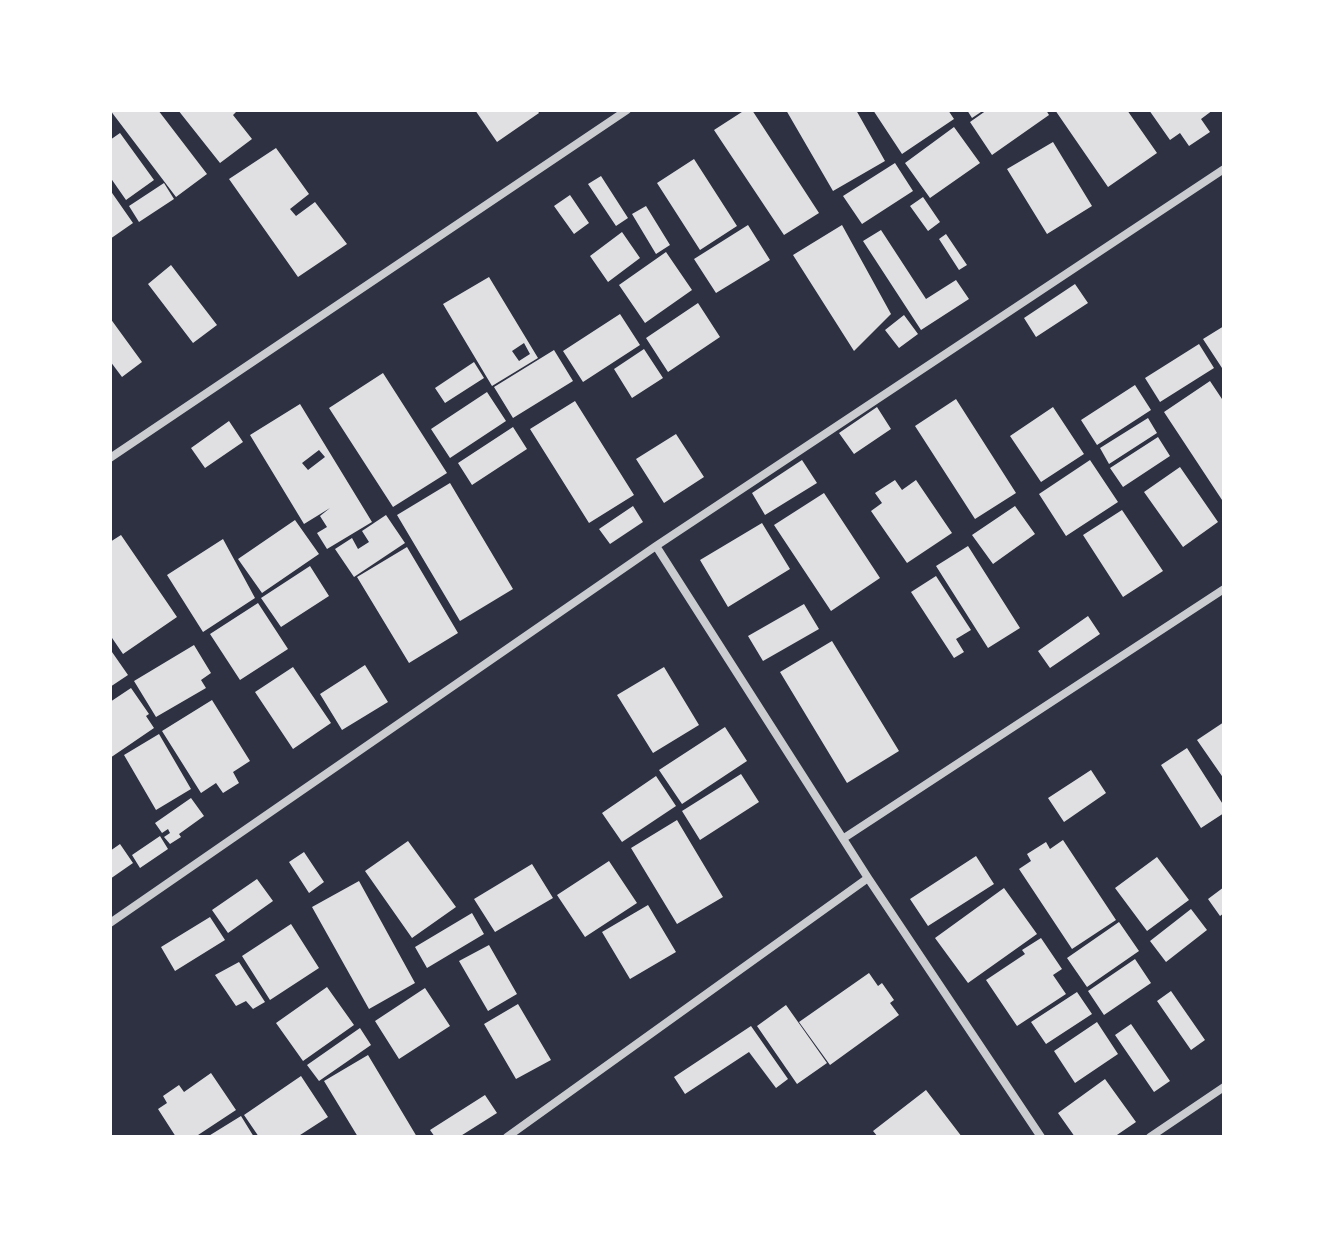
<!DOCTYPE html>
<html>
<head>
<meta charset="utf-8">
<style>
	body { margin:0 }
	#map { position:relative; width:1334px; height:1247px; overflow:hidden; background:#2d3142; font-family:"Roboto Serif",serif }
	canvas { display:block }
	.frame { position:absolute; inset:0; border:112px solid #fff; pointer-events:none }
</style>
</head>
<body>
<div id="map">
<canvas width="1334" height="1247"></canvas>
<div class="frame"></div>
</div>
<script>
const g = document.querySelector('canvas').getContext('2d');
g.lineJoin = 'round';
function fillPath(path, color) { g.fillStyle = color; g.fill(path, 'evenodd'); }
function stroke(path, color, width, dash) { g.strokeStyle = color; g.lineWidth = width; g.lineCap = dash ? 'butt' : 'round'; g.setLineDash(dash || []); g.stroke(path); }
const building = new Path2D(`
	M110,110H158L207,174L176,197Z
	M178,110H234L236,112L233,115L252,139L220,163Z
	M475,110H537L539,113L497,142Z
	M745,110H752L819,213L784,235L714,130Z
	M786,110H856L885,161L833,191Z
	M873,110H948L954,119L902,154Z
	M967,110H984L972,118Z
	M987,110H1046L1049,115L992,155L970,122Z
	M1055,110H1127L1157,153L1108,187Z
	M1149,110H1213L1201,119L1210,132L1189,146L1180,133L1170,140Z
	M954,127L980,163L930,198L905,163Z
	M120,133L154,180L126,200L110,177V140Z
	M1053,142L1092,206L1047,234L1007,169Z
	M276,148L309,194L290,209L296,216L315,202L347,244L298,277L229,179Z
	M694,159L737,226L700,250L657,183Z
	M895,163L913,191L862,224L843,196Z
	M601,176L628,218L616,226L588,184Z
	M164,183L174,199L139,222L129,206Z
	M110,190L133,223L110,239Z
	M570,195L589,223L574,234L554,206Z
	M923,197L940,222L928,231L910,206Z
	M646,206L670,245L656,254L632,214Z
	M748,225L770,260L716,293L694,259Z
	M842,225L891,314L854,351L793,255Z
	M881,230L926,299L956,280L969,299L921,330L863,241Z
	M622,232L640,258L608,282L590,256Z
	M946,234L967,265L959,270L939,239Z
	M666,252L692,290L645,323L619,285Z
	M171,265L217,325L193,343L148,284Z
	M489,277L538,358L492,386L443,304ZM524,343L530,354L519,361L512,351Z
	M1075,284L1088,303L1036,337L1024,318Z
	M698,303L720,337L668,372L646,338Z
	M620,314L640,345L583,382L563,351Z
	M904,315L918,334L899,348L885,330Z
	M110,318L142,362L122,377L110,361Z
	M1224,326V367L1222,368L1203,339Z
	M1199,344L1214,368L1160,402L1145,378Z
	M644,349L663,378L632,398L614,369Z
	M554,350L573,381L513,418L494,387Z
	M474,362L484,378L445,403L435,388Z
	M383,373L447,473L393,507L329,408Z
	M1210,381L1224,402V503L1164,412Z
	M1135,385L1151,410L1097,445L1081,420Z
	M487,392L506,421L450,458L431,429Z
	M956,399L1016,493L975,519L915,426Z
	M575,401L634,495L589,523L530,429Z
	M300,404L372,522L327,549L317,533L327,527L320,516L330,508L304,524L250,435ZM319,450L325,457L308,470L302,463Z
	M877,407L891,429L854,454L839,433Z
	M1053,407L1084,454L1041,482L1010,436Z
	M1148,418L1157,433L1109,464L1100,448Z
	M229,421L243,442L205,468L191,448Z
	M513,427L527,449L472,485L458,463Z
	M676,434L704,477L664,503L636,459Z
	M1158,437L1170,456L1123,487L1110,468Z
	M802,460L817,483L765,515L752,493Z
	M1090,460L1118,502L1066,536L1039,494Z
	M1180,467L1218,522L1183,547L1144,492Z
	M895,480L902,490L916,480L952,533L907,563L871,511L882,503L875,493Z
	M450,483L513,589L460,621L397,515Z
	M824,493L880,578L831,611L774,525Z
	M633,506L643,522L610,544L599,529Z
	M1015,506L1035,534L993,564L972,535Z
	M1122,510L1163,571L1123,597L1083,535Z
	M386,515L405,543L354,577L335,549L352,538L358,549L369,542L362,531Z
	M295,520L319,554L262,593L238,559Z
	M762,523L790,569L728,607L700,560Z
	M121,535L177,617L123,654L110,635V542Z
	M223,539L255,598L203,632L167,575Z
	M968,546L1020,628L988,648L936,566Z
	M407,547L458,633L409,663L357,577Z
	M310,566L329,596L281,627L261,598Z
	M936,576L971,630L956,639L964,652L954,658L911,592Z
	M258,603L288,649L240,680L210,634Z
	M804,604L819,629L763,661L748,636Z
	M1088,616L1100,634L1050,668L1038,651Z
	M832,641L899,751L847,783L780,672Z
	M194,645L211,673L201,680L206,688L156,717L134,681Z
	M112,652L128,675L110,687V653Z
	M365,665L388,702L342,730L320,694Z
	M293,667L331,723L293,749L255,692Z
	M664,667L699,725L653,753L617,695Z
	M131,688L149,714L146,716L154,728L110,758V702Z
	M212,700L250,761L233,772L239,783L223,793L216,783L201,793L162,731Z
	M1224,722V779L1197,740Z
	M725,727L747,761L682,804L659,770Z
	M159,734L191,789L156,810L124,755Z
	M1187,748L1224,806V813L1201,828L1161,765Z
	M1091,770L1106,793L1064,822L1048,798Z
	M741,774L759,802L700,840L682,811Z
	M656,776L676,806L622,842L602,813Z
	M191,798L204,816L179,834L181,837L170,844L164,837L170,833L168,829L162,833L155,823Z
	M677,820L723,897L677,924L631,848Z
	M160,836L168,849L140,868L132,855Z
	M1063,840L1116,920L1072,949L1019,869L1031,861L1027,854L1046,842L1050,849Z
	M408,841L456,907L412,938L365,871Z
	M120,844L133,863L110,879V851Z
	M304,852L324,882L309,893L289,862Z
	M976,856L994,884L928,926L910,899Z
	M1157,857L1189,900L1147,931L1115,888Z
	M609,861L637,903L585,937L557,895Z
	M532,864L553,898L495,932L474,899Z
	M257,879L273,901L228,933L212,910Z
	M359,881L415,983L369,1009L312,907Z
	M1224,887V913L1220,916L1208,899Z
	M1004,888L1037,934L968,983L935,938Z
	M648,905L676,952L630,979L602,932Z
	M1191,909L1207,930L1166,962L1150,941Z
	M472,913L484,934L427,968L415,947Z
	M210,917L225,940L175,971L161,947Z
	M1119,922L1139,951L1087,987L1067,958Z
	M291,924L319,968L270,1000L242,956Z
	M1041,938L1062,969L1053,975L1066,994L1017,1026L986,980L1025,954L1022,950Z
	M489,945L517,994L488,1011L459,961Z
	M1135,959L1151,983L1104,1015L1088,991Z
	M239,962L265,1002L253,1009L246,1001L236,1006L215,975Z
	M869,973L878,986L882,983L894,1000L890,1003L899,1015L830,1065L799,1022Z
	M327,987L354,1025L303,1061L276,1023Z
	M425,988L450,1026L399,1059L375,1021Z
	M1171,991L1205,1040L1191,1050L1157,1001Z
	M1077,992L1092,1014L1046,1044L1031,1022Z
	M518,1004L551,1060L516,1079L484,1024Z
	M786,1005L827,1063L797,1084L757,1026Z
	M1097,1022L1118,1054L1075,1083L1054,1051Z
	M1131,1024L1170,1081L1154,1092L1115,1035Z
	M751,1026L788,1079L776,1088L749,1052L685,1094L674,1077Z
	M360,1028L371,1045L319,1081L307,1065Z
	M368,1055L417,1137H358L324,1081Z
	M211,1073L236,1110L195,1137H176L158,1109L167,1103L163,1096L179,1085L184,1092Z
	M301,1076L328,1117L297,1137H259L244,1115Z
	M1105,1079L1136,1122L1114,1137H1075L1058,1113Z
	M926,1090L962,1137H878L873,1131Z
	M485,1095L497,1113L459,1137H435L430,1130Z
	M241,1116L254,1137H207Z`);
const minor = new Path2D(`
	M110,458L627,110
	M656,546L868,878L1041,1137
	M844,838L1224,589
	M110,923L656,546L1224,169
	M507,1137L868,878
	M1150,1137L1224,1087`);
fillPath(building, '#e0e0e3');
stroke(minor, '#caccd0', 8);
</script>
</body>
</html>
